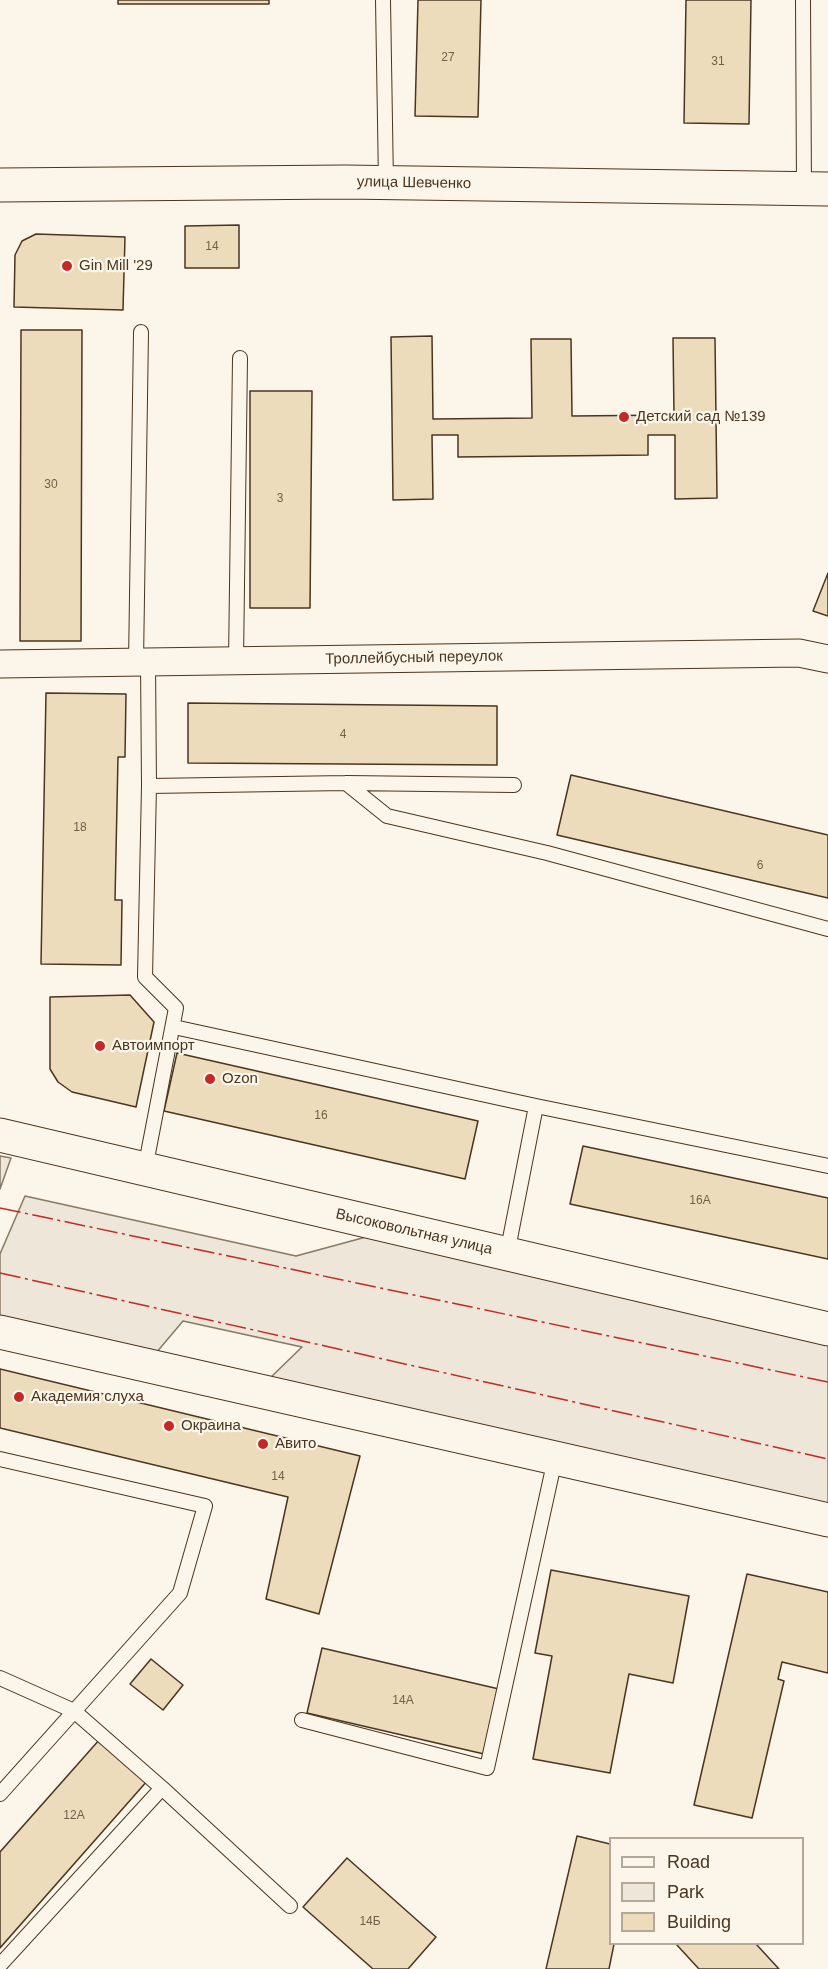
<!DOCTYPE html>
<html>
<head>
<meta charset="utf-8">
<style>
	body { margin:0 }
	#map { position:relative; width:828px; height:1969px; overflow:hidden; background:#fbf6e9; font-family:Helvetica,sans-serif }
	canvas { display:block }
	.legend { position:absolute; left:609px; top:1837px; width:195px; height:108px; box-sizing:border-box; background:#fbf6e9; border:2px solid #b4a999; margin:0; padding:8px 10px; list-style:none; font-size:18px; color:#4a3520 }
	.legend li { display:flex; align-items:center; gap:12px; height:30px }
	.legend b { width:30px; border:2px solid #b4a999 }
</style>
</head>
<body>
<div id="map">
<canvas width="828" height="1969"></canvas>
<ul class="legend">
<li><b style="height:8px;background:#fbf6e9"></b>Road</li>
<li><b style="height:16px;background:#ede6d9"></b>Park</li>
<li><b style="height:16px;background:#ecdcbc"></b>Building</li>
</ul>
</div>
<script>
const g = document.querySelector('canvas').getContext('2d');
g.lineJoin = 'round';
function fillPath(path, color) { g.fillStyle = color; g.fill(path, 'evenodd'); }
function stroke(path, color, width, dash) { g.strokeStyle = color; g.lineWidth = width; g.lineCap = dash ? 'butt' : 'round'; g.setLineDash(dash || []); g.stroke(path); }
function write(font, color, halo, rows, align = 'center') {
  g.font = font + ' Helvetica,sans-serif'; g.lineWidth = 4.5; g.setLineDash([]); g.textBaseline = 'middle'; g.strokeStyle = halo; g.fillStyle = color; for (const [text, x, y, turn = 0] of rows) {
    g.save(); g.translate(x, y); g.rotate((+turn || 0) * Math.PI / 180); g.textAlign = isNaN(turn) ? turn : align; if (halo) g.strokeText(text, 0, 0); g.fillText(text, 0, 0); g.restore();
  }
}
const green = new Path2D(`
	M0,1156L11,1158L0,1189Z
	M25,1196L296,1256L366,1237L828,1344V1505L269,1379L302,1347L183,1321L156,1353L0,1319V1254Z`);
const building = new Path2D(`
	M118,0H269V4H118Z
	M418,0H481L478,117L415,116Z
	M686,0H751L749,124L684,123Z
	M239,225V268H185V226Z
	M36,234L125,237L123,310L14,307L15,255L22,241Z
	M21,330H82L81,641H20Z
	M432,336L433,419L532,418L531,339H571L572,416L674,415L673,338H715L717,498L675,499V435H648V455L458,457V435H432L433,499L393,500L391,337Z
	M250,391H312L310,608H250Z
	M828,573V616L813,611Z
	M46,693L126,694L125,757H118L115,900H122L121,965L41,964Z
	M188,703L497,706V765L188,763Z
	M571,775L828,835V898L557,835Z
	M130,995L154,1022L136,1107L72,1092L58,1082L50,1069V997Z
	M177,1053L478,1121L465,1179L164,1111Z
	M583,1146L828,1198V1259L570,1204Z
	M0,1369L360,1456L319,1614L266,1599L288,1497L0,1428Z
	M551,1570L689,1596L673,1683L629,1674L610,1773L533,1759L552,1656L535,1653Z
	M747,1574L828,1592V1673L782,1662L778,1679L784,1681L752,1818L694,1805Z
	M322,1648L499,1689L484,1754L307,1713Z
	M151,1659L183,1685L163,1710L130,1684Z
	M100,1739L148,1780L0,1948V1852Z
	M577,1836L610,1844V1944H614L609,1969H546Z
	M347,1858L436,1937L408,1969H373L303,1907Z
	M676,1944H756L779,1969H699Z`);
const lane = new Path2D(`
	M383,0L386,183
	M803,0L804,189
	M236,661L240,358
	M136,662L141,332
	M346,783L387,816L547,853L828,929
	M149,786L346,783L514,785
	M174,1027L536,1106L828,1166
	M145,1169L176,1008L145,977L149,786L148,662
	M507,1254L536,1106
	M0,1459L205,1506L180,1593L0,1794
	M0,1678L74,1711L162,1788L0,1965
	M302,1720L487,1768L555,1459
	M162,1788L290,1906`);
const street = new Path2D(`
	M0,664L799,653L828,659`);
const secondary = new Path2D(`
	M0,185L345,182L828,189
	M0,1135L828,1329
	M0,1332L828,1520`);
const power = new Path2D(`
	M0,1208L828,1382
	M0,1273L828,1459`);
const markers = [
	[67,266,6,"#c62828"],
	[624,417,6,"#c62828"],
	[100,1046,6,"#c62828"],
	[210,1079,6,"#c62828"],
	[19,1397,6,"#c62828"],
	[169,1426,6,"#c62828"],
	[263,1444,6,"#c62828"]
];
const numberNames = [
	["27",448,58],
	["31",718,62],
	["14",212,247],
	["30",51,485],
	["3",280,499],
	["4",343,735],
	["18",80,828],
	["6",760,866],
	["16",321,1116],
	["16А",700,1201],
	["14",278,1477],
	["14А",403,1701],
	["12А",74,1816],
	["14Б",370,1922]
];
const streetNames = [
	["улица Шевченко",414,183,1],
	["Троллейбусный переулок",414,658,-1],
	["Высоковольтная улица",414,1232,13]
];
const poiNames = [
	["Gin Mill '29",79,266],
	["Детский сад №139",636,417],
	["Автоимпорт",112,1046],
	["Ozon",222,1079],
	["Академия слуха",31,1397],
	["Окраина",181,1426],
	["Авито",275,1444]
];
fillPath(green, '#ede6d9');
stroke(green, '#887966', 1.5);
fillPath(building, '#ecdcbc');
stroke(building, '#4a3520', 1.5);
stroke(lane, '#4a3520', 16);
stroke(street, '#4a3520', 29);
stroke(secondary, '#4a3520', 35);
stroke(lane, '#fbf6e9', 14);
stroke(street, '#fbf6e9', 27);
stroke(secondary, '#fbf6e9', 33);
stroke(power, '#c62828', 1.5, [21, 4.5, 3, 4.5]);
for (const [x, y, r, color] of markers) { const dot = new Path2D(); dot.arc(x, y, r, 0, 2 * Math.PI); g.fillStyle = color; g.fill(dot); stroke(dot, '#fbf6e9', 2); }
write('12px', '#725f47', null, numberNames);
write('15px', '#4a3520', '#fbf6e9', streetNames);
write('15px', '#4a3520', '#fbf6e9', poiNames, 'left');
</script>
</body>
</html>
